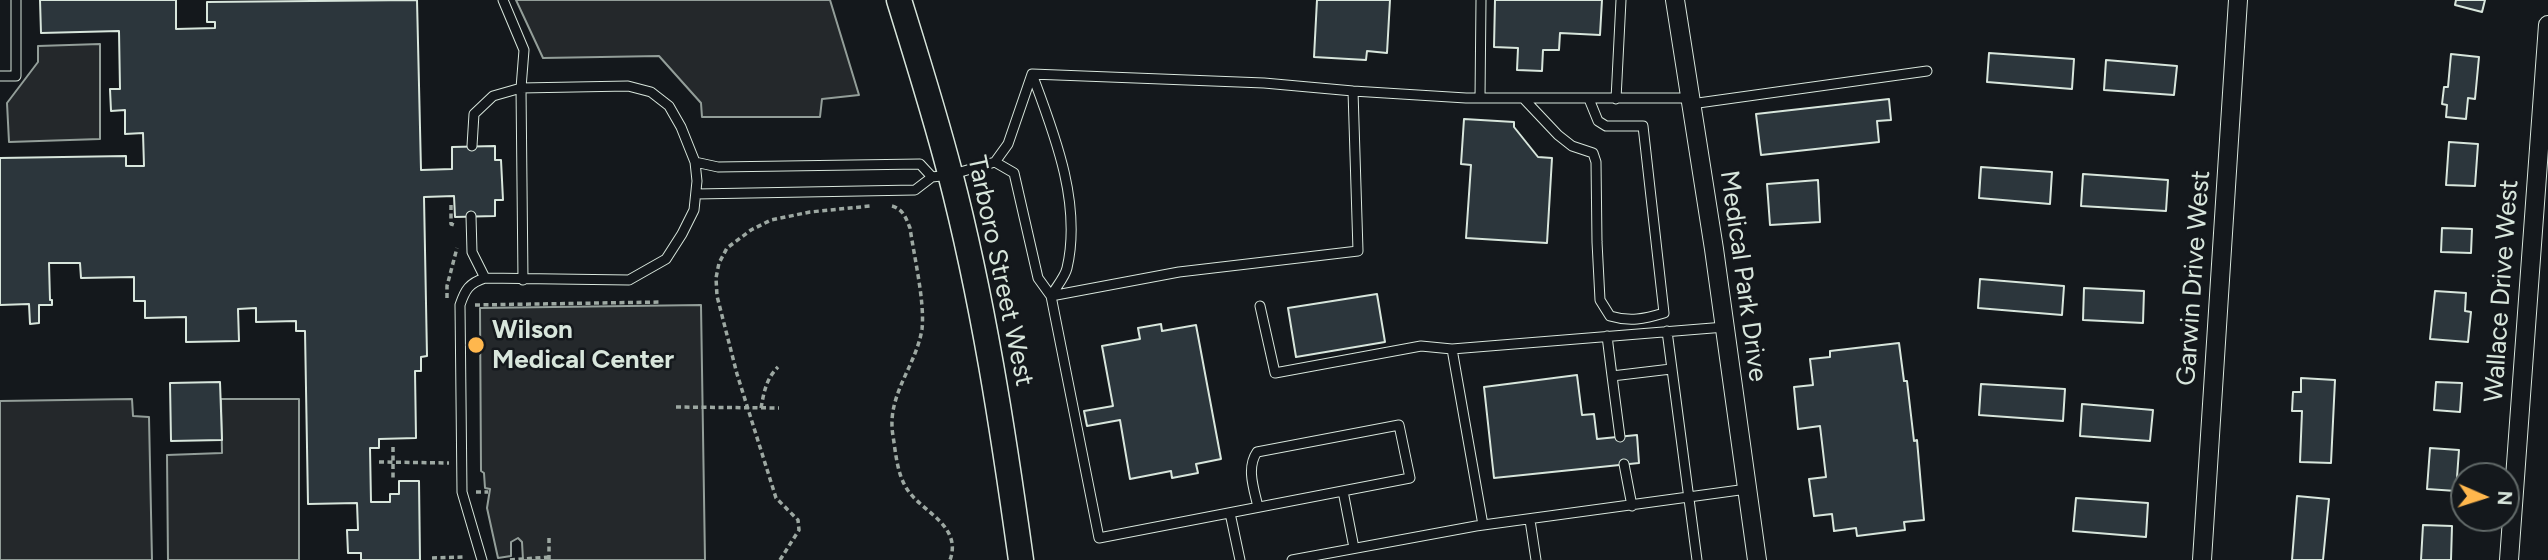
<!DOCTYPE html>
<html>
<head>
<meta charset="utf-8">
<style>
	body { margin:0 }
	#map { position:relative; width:2548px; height:560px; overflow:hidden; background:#14181c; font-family:Figtree,sans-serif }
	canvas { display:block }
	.north { position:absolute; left:2450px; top:462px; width:70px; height:70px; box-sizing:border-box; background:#14181c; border:2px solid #626a69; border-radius:50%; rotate:93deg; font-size:19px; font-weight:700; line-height:28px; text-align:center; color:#d8e6dc }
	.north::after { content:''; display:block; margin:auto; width:24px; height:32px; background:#ffb74d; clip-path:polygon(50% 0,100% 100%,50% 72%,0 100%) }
</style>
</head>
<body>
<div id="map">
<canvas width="2548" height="560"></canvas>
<div class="north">N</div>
</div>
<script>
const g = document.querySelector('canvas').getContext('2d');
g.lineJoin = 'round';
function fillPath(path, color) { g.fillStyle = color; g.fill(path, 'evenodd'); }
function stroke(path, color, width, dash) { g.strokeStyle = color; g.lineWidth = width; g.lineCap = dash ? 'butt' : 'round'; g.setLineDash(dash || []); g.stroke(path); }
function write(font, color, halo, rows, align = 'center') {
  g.font = font + ' Figtree,sans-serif'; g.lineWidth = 5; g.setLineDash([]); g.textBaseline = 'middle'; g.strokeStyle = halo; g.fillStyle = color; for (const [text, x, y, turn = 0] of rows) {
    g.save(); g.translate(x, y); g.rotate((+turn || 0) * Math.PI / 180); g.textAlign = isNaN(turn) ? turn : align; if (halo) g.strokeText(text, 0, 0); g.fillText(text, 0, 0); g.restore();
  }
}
const parking = new Path2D(`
	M516,0H830L859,95L822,99L820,117H702L701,103L659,56L543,58Z
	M100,44V139L9,142L7,103L38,62V46Z
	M701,305L705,560H523L522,542L518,538L511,542V556L498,558L487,508L490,489L485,488L484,473L481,471L480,308Z
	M132,399L133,416L149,417L152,560H0V401Z
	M221,399H299V560H168L167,455L222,453Z`);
const building = new Path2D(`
	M40,0H176V29L215,28V22H207V2L417,0L421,170L452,169V147L495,146V160H501L503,200H495V216L455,217L454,196L424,197L427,356L421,357V371H415L416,438L379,439V448H370L371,502H390V494H399V481H419L420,560H361V553H348L347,530H358L357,503L308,504L305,331H296V321L256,322V308L238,309L239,341L186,342V317L145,318V301H134V277L81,278L80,263H49L50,300H52V305H39V323L30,324L29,304L0,305V158L126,156V166H144L143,133L125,134V110L111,111L110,89H120L119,31L41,33Z
	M1317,0H1390L1387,53L1367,51L1366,60L1314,57Z
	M1495,0H1602L1600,35L1560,33L1559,50H1543L1542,71L1517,70L1518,48L1494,47Z
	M2456,0H2485L2482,12L2455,5Z
	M1989,53L2074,59L2072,89L1987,82Z
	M2451,54L2479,57L2475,99L2468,98L2466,119L2446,117L2447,105L2442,104L2444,87H2448Z
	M2106,60L2177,66L2174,95L2104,90Z
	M1889,99L1891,120L1877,121L1879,142L1761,155L1756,114Z
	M1464,119L1514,122V127L1538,157L1552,158L1547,243L1466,238L1471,165L1461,164Z
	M2449,142L2478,144L2475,186L2446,185Z
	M1981,167L2052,172L2050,204L1979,198Z
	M2083,174L2168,180L2166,211L2081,206Z
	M1818,180L1820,222L1770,225L1767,184Z
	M2442,228L2472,229L2471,253L2441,252Z
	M1980,279L2064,286L2062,315L1978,308Z
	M2084,288L2144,291L2143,323L2083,320Z
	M2435,291L2466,293L2465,311L2471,312L2468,342L2430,339Z
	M1377,294L1385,342L1296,357L1288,308Z
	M1161,324L1162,331L1196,325L1221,459L1196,464L1198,473L1172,478L1171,471L1130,479L1120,420L1087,426L1084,411L1113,406L1102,346L1140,339L1138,328Z
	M1899,343L1904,381H1907L1914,441L1917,440L1924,520L1904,522L1905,530L1857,536L1856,528L1834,531L1832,514L1814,516L1809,479L1826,477L1820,426L1798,429L1794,387L1813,385L1810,359L1830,357V351Z
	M1577,375L1582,415L1594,414L1597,439L1637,435L1639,463L1494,478L1484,387Z
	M2301,378L2335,380L2331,463L2300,462L2302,411H2292L2293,392H2301Z
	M220,382L222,440L171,441L170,383Z
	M2436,382L2462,383L2460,412L2434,410Z
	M1981,384L2065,389L2063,421L1979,415Z
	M2082,404L2153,410L2150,441L2080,436Z
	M2430,448L2459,450L2456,491L2427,489Z
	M2297,496L2329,499L2323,560H2292Z
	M2076,498L2148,503L2146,537L2073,531Z
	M2423,525L2452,526L2451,560H2421Z`);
const path = new Path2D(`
	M451,205V224L457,226
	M892,206C903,209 906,218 910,228C914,256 925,302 922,329C916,367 886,395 893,436C896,454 897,476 909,492C925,513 962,527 950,560
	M447,298V286L457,248
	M475,305L662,302
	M676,407L779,408
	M761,408C764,392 766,379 778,367
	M393,447V480
	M379,462L449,463
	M476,492H488
	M549,538V560
	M432,558L466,557
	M510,560L549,557
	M780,560L799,530L798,520L776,498L737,374L717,296L716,278L719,263L727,248L751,230L771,220L810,212L870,206`);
const lane = new Path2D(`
	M503,0L524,50L521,88L523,280
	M1032,74C1054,133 1082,203 1067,268C1065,277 1056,287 1051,296
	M0,76H16V0
	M1480,98L1481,0
	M1523,98L1558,135L1572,146L1593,153L1596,162L1597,242L1600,300L1610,316C1630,322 1644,319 1664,313L1643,126H1606L1598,121L1589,99
	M1616,99L1621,0
	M1691,104L1927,71
	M472,146L474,114L493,96L521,88L628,86L651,92L669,106L681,127L695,162L697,181L694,210L682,234L666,259L629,280L485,278C469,283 465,290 460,305L462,492L482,560
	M695,162L718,167L920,164L932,177
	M995,162L1014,173L1038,278L1051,296L1099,538L1410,478L1399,425L1257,452C1246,468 1254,489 1258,507
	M696,194L915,190L932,177L950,175L995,162L1008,144L1032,74L1264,83L1353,91L1466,98H1690
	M471,216L472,252L485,278
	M1051,296L1179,272L1358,251L1353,91
	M1260,306L1275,373L1421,346L1452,349
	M1667,331L1697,560
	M1607,336L1612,376
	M1620,437L1612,376L1671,369
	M1624,464L1632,506
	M1343,491L1354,548
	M1230,513L1240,560
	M1530,520L1536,560
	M1483,525L1452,349L1725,327
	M1292,560L1476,526L1747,489`);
const street = new Path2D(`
	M1675,0L1714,249L1757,560
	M2202,560L2238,0
	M2509,560L2548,25`);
const secondary = new Path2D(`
	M899,0C917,58 935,115 950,173C983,300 1003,430 1021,560`);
const markers = [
	[476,345,9,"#ffb74d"]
];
const streetNames = [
	["Tarboro Street West",1000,271,78],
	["Medical Park Drive",1743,276,82],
	["Garwin Drive West",2194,278,-86],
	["Wallace Drive West",2502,291,-86]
];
const poiNames = [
	["Wilson",492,330],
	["Medical Center",492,360]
];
fillPath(parking, '#24282b');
stroke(parking, '#939e99', 2);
fillPath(building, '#2c363c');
stroke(building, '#d8e6dc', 2);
stroke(lane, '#d8e6dc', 11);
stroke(street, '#d8e6dc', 20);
stroke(secondary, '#d8e6dc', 27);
stroke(path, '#9da8a2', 3.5, [5, 3.5]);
stroke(lane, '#14181c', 9);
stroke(street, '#14181c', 18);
stroke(secondary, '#14181c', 24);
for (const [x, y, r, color] of markers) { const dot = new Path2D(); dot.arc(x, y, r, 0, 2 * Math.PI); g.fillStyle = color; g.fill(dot); stroke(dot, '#14181c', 2.5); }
write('26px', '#d8e6dc', '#14181c', streetNames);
write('bold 26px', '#d8e6dc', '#14181c', poiNames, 'left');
</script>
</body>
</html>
